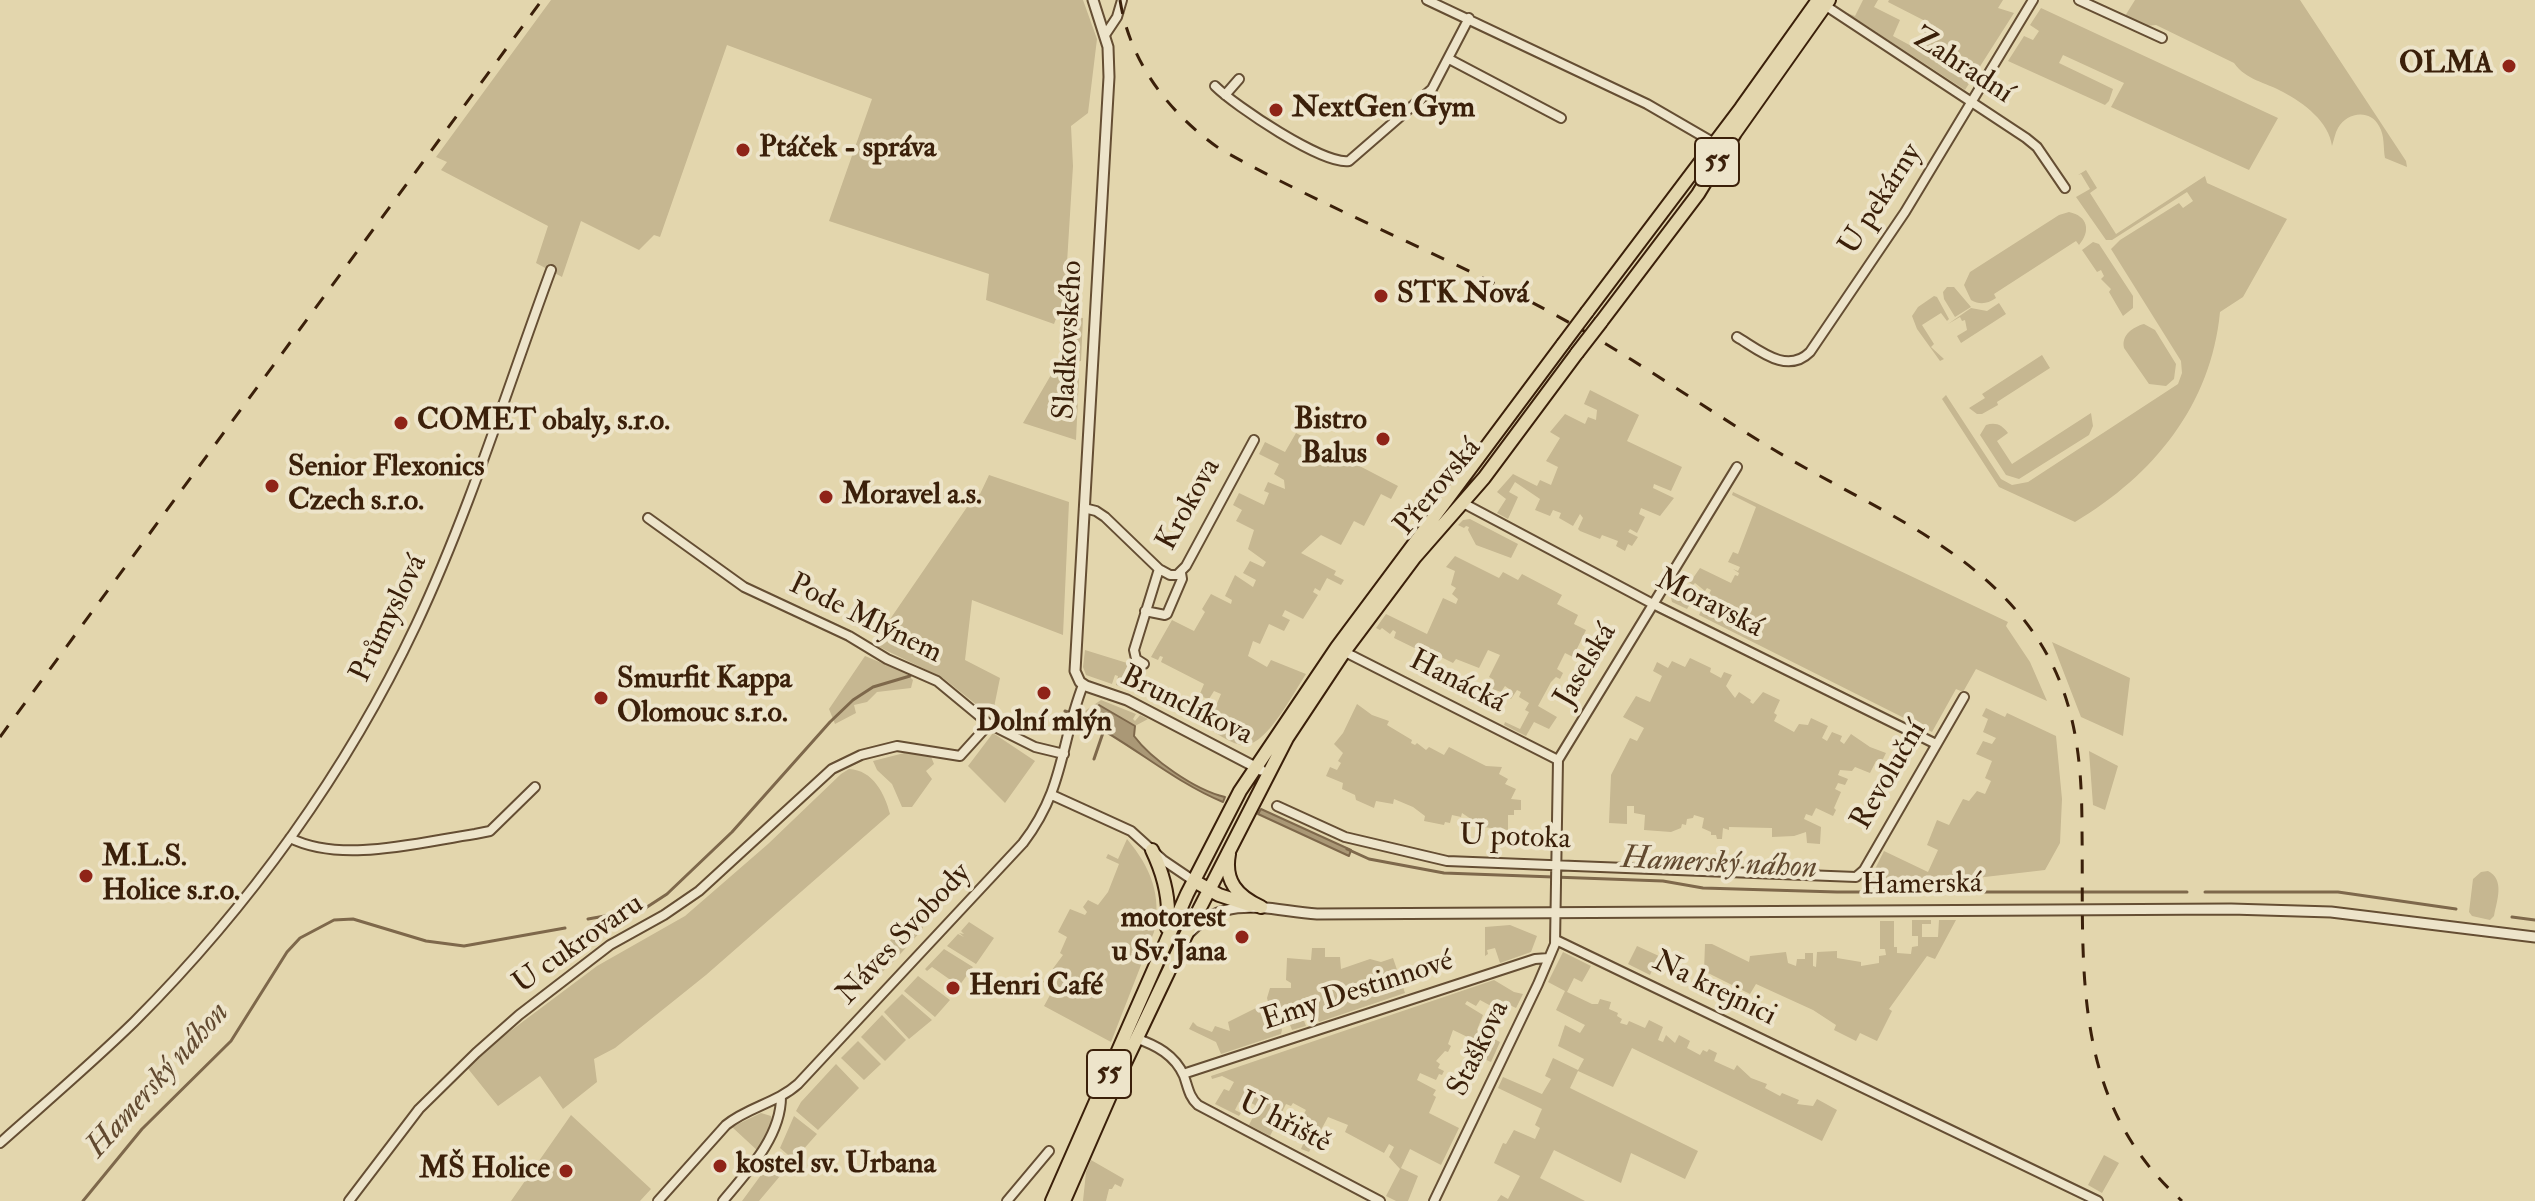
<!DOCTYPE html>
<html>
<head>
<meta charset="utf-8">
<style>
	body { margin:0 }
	canvas { display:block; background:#e3d6ad }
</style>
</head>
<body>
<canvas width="2535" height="1201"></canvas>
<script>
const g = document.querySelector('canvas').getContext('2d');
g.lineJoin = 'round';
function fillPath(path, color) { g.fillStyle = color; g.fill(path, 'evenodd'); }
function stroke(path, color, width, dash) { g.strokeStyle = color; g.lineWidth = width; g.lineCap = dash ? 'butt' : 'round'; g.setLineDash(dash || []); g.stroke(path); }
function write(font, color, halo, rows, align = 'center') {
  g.font = font + ' "IM FELL Double Pica",serif'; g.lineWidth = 8; g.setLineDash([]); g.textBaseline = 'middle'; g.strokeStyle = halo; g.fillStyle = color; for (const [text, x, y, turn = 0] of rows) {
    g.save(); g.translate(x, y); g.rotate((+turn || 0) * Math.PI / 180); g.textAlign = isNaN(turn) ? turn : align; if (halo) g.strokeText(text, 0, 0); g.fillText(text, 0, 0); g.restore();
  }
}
const green = new Path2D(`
	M551,0H1083L1097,39L1088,113L1071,126L1073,166L1065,295L1054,324L986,300L989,274L829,221L872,99L727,45L660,237L654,235L639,250L581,221L562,277L536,263L548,226L441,170L447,162L436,157Z
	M1863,0H1878L1874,7L1900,20L1893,36L1915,48L1929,23L1888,2L1889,0H2003L1998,8L2014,13L1965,90L1847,13L1855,16Z
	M2135,0H2300L2406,161L2407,167L2385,158C2383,147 2385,136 2379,126C2370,109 2347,112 2338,128C2335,133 2334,140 2332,146C2329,122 2304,103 2283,92C2265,82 2246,80 2234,63L2156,25L2146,26L2125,16Z
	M2041,8L2278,118L2249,170L2111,107L2124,83L2063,55L2059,63L2113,89L2109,101L2105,105L2008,61L2024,36L2033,40L2039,31L2030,25Z
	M2086,170L2097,188L2090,193L2116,234L2205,176L2207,183L2287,219L2243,297L2220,312C2211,405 2154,475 2075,522L1999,487L1942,399L1946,395L2001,479L2012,485L2028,482L2178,384L2182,373L2181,361L2111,249L2120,240L2179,203L2183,208L2193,201L2187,192L2112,240H2106L2076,197L2090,189L2081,174L2078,175Z
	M2069,212C2088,216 2091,231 2079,245L2076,241L1994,294L1996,298C1987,304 1980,305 1971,300L1964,285L1970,272L2059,215Z
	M2093,242L2099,244L2133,296V308L2123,316L2109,292L2111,289L2101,279L2104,276L2101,270L2097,272L2082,250Z
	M1947,287H1954L1971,307L1955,317L1944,299L1943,292Z
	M1934,296L1937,297L1949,319L1947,321L1941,313L1922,325L1934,344L1931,347L1944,359L1940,361L1917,329L1912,316L1918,307Z
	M1999,303L2006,314L1961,343L1957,336L1967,330L1965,320L1962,321L1960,317L1948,324L1971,308L1987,311Z
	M1073,317L1083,318L1081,361L1058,364Z
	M2144,324L2155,330L2176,364L2174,379L2166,386L2149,384L2124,348C2121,335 2133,327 2144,324Z
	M2042,355L2050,368L1997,402L1998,405L1982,414H1977L1969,408L1985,398L1982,394Z
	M1055,368L1079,378L1076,440L1023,423Z
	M1590,390L1639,415L1627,441L1682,467L1671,491L1654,484L1653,488L1674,498L1660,516L1641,508L1639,514L1645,517L1637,533L1630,529L1628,532L1638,537L1632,546L1628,544L1625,551L1616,546L1618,541L1602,535L1600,539L1580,531L1578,529L1583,518L1580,514L1573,526L1559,518L1561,513L1553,510L1550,516L1535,510L1540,499L1515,482L1509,492L1518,497L1508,519L1497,513L1506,499L1497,492L1513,474L1537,486L1540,480L1551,485L1558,467L1546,461L1560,438L1550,432L1565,414L1585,424L1588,417L1596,420L1597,410L1584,404Z
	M2091,413L2093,426L2089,435L2019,479L2006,475L1980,435L1986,425C1996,422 2002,425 2008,433L1997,441L2012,464Z
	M1296,433L1398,486L1391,499L1381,494L1364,526L1354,521L1341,545L1321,535L1301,553L1336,571L1334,575L1344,580L1341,585L1327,578L1320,591L1315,588L1313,592L1318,595L1303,619L1285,610L1282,616L1290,620L1284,631L1269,624L1260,644L1253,641L1248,656L1267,667L1271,660L1306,674C1294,692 1268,743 1246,745C1233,746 1218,734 1207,727L1221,694L1214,691L1209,699L1199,696L1204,684L1161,662L1163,657L1160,656L1158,660L1151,657L1172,620L1194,631L1205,612L1202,609L1211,594L1231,604L1232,600L1225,596L1235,575L1253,587L1256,580L1243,573L1250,561L1263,567L1266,562L1248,549L1254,530L1236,521L1242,510L1233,505L1239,493L1264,505L1269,493L1264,491L1268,482L1285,489L1284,480L1274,474L1279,464L1259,454L1265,442L1285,452Z
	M989,475L1069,502L1063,635L972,600L965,660L1000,678L992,717L943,678L873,644L976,494H980Z
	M1733,492L2008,622L2006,626L2030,662L2047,701L1976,669L1963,692L1956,689L1932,732L1699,615L1711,590L1707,588L1705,591L1695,583L1693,585L1687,581L1678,598L1690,604L1687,609L1672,602L1670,594L1684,572L1693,578L1700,568L1731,583L1735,575L1738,576L1739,573L1733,569L1738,571L1740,567L1728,562L1733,552L1738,554L1756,507L1732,495Z
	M1470,519L1518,544L1511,558L1476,545L1468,530L1469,527L1466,526L1464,528L1458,525L1463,520Z
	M1455,556L1499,578L1503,572L1518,580L1522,574L1562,595L1557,604L1578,615L1574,624L1586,630L1573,657L1565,653L1557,669L1563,673L1560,679L1556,677L1551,682L1538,706L1557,717L1549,729L1534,722L1526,736L1504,725L1505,722L1520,729L1529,712L1525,710L1529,703L1519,697L1521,692L1517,690L1511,699L1506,695L1509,689L1505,686L1501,692L1490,688L1494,680L1489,677L1500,655L1488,650L1479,668L1456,659L1453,663L1441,657L1439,660L1394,638L1396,632L1393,630L1390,634L1382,628L1380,630L1376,628L1386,614L1427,634L1443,598L1456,604L1458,599L1452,594L1456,588L1451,585L1455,571L1446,567Z
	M2052,642L2130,678L2123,736L2081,717Z
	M1085,650L1140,667L1130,690L1116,685L1118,676L1115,675L1112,684L1086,675L1083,667Z
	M865,656L906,673L913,680L911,688L877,692L867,702L854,705L856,713L835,724L829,709Z
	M1690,658L1711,668L1710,672L1721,678L1724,672L1732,675L1726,686L1735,698L1739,692L1751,700L1750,702L1753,704L1763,692L1780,700L1774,713L1777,715L1774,721L1794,732L1799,724L1808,725L1811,718L1828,726L1822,738L1827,741L1832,732L1842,736L1840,741L1844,744L1851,734L1870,747L1886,753L1881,763L1876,761L1870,773L1855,767L1852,771L1840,770L1838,775L1848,779L1845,785L1838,783L1835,789L1841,792L1834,808L1836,810L1833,816L1816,808L1812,816L1806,814L1804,819L1821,827L1820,844L1807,843L1806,832L1794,836L1772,837V828L1729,827V830L1723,828L1722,839H1717L1716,835H1711V832L1702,828L1704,818L1694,815L1693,818L1687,819L1686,825L1682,824L1681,828L1671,832L1644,830L1645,815L1634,813V806H1627V824L1609,823L1611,775L1630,738L1637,741L1644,728L1623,717L1636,696L1650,702L1662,676L1653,671L1657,662L1668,668L1672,661L1685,667Z
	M1101,700L1136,714L1133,719L1135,721L1140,715L1148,719L1135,726L1099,705L1091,715L1082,713Z
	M1357,704L1372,715L1389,721L1387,725L1412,740L1411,743L1415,745L1417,743L1426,750L1429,747L1444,755L1449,747L1486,766L1502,767L1499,774L1508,779L1505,784L1516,789L1511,799L1521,800V810H1514V815H1508V830L1483,827L1462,813L1461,817L1452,815L1450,823L1445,822L1444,825L1424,821L1425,816L1413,807L1394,799L1393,804L1376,801L1374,808L1356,800L1355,795L1342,789L1343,783L1326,776L1330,767L1337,770L1341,763L1338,761L1343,753L1334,744L1343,733Z
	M1986,708L2005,717L2007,713L2056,736L2062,799L2060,843L2045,870L1933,883L1871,877L1884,851L1928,872L1938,850L1927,845L1937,820L1949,825L1963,799L1969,801L1977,791L1985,794L1991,781L1985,778L1992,761L1976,754L1983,741L1992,744L1996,738L1983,732L1988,719L1982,716Z
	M993,733L1035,761L1005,803L968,766Z
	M2089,751L2118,766L2105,810L2093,805Z
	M908,752L930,754L934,764L926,771L932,779L912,807H902L892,784L877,770L873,761Z
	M849,769C873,770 885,794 890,814L706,975L615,1048L594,1059L597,1082L563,1109L540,1076L498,1106L465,1065L597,966L685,916L768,844L841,774Z
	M1127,839C1151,868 1162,895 1154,932L1111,1042L1044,1006L1050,995L1047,992L1050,986L1043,982L1063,955L1060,953L1067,937L1058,932L1070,909L1085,915L1087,912L1083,907L1088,900L1098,905L1108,892L1119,864L1106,858L1108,854L1118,859Z
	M2488,871C2505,880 2497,900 2494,916L2490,920L2472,916L2469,912L2473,879L2481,872Z
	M920,912L926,918L922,930L892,963L879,951Z
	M1912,920H1931V924H1922V937H1938L1939,920H1956L1935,959L1927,956L1889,1009L1892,1011L1877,1041L1860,1033L1856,1041L1834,1030L1836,1025L1813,1010L1756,984L1750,994L1704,971L1705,944H1712L1749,962L1750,956L1786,952L1788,963L1796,966L1797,959H1805V953H1813V966L1816,967L1817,952L1837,951V958L1861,962V966L1879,963V956L1886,955L1885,949H1880V921H1894V947H1897V953L1911,954L1912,947L1918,946V936H1912Z
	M969,922L994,938L976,964L947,946L958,934L964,937L959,933L964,934L961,931Z
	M1510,925L1537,936L1531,952L1500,963L1495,948L1487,950L1488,954L1485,956V927Z
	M1637,946L1659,956L1650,975L1628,964Z
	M1312,948H1325V957H1340L1341,969L1370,959L1381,962L1393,958L1405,993L1319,1022L1312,1003L1299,1007L1306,1026L1292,1030L1286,1014L1278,1017L1282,1030L1281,1034L1221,1054L1216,1042L1189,1029L1193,1022L1197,1026L1212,1032L1215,1026L1230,1031L1228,1022L1268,1002L1267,998L1270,988H1291V983L1286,980L1287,958L1311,960Z
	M944,949L973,967L959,986L932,967L927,971L925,969Z
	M1563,952L1591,966L1582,982L1574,978L1567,992L1592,1004H1598L1600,999L1611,1002L1609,1009L1618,1013L1617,1016L1622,1019L1620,1023L1627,1025L1629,1021L1645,1028L1649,1020L1663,1027L1658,1040L1663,1042L1666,1035L1675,1043L1679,1035L1690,1041L1687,1048L1700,1055L1703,1050L1707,1052L1709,1049L1717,1053L1714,1061L1734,1070L1737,1065L1751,1078L1767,1084L1765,1088L1780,1096L1782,1093L1799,1100L1797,1104L1813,1106L1817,1099L1837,1110L1822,1141L1632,1048L1613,1087L1578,1071L1570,1088L1698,1151L1685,1179L1631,1153L1621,1183L1554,1150L1540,1178L1585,1201H1497L1501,1195L1508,1199L1520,1176L1494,1163L1503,1143L1506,1144L1514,1130L1535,1139L1540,1128L1535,1125L1542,1109L1498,1088L1503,1077L1542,1094L1551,1079L1545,1076L1553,1058L1578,1070L1584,1059L1558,1046L1565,1025L1580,1033L1585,1025L1556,1010L1565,991L1548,982Z
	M876,954L887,967L865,991L852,978Z
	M918,976L950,1000L935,1017L904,991Z
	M1494,980L1514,992L1523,994L1516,1008L1497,999L1491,1006L1480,1000L1476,1006L1467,1001L1465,1004L1483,1015L1477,1030L1500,1042L1491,1062L1475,1055L1480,1043L1453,1030L1448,1044L1451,1046L1448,1052L1445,1051L1436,1061L1440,1064L1438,1068L1444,1071L1442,1075L1439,1074L1436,1080L1420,1073L1417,1080L1436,1090L1433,1095L1436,1097L1429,1113L1459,1128L1441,1165L1410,1149L1401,1168L1418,1176L1408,1201H1396L1386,1196L1400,1169L1389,1157L1394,1147L1389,1144L1384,1153L1345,1132L1348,1125L1328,1117L1309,1152L1301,1149L1304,1142L1309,1144L1314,1133L1310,1131L1308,1135L1296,1129L1306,1110L1293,1103L1291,1106L1286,1104L1270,1136L1249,1125L1256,1111L1254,1109L1255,1105L1251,1103L1249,1106L1239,1102L1235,1110L1241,1113L1239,1116L1215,1104L1224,1089L1229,1091L1234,1082L1222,1076L1212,1079L1211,1076Z
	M902,994L932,1020L909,1039L884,1012Z
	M882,1015L906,1040L885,1061L861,1037Z
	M858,1041L881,1064L864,1080L841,1058Z
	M836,1064L859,1088L818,1130L796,1111L801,1102Z
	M761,1113L771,1116L772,1123L759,1152L732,1127Z
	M571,1115L651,1189L640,1201H511Z
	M794,1116L817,1134L794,1160L780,1148Z
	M778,1152L791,1163L759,1201H742Z
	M2104,1155L2119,1163L2102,1193L2088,1185Z
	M1091,1160L1124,1179L1121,1187L1115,1184L1112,1189H1109L1106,1201H1083L1086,1172Z`);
const water = new Path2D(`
	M1099,705L1135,726L1134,736C1151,759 1195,790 1225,797L1223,802C1172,781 1131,743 1081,718L1082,713L1091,715Z
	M1261,809L1351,850L1349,856L1258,814Z`);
const stream = new Path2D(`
	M1065,711L1068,712
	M1094,759L1105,727
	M1347,849L1369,859L1444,873L1663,881L1703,888L1837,892H2187
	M2205,892H2338L2456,909
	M2512,917L2535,920
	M588,919L644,909L667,894L732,832L830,722L853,700L873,687L910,676
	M83,1201L142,1129L231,1041L287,952L300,938L334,920L353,919L426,941L464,946L565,928`);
const minor = new Path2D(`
	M1427,0L1647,104L1716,144
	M2079,0L2162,38
	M1823,4L2026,138L2037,147L2065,188
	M1105,35L1117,17L1122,0
	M1449,59L1561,118
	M1215,86C1235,106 1323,165 1349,161L1432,89L1469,18
	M1225,95L1239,79
	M1737,337C1759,350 1787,375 1810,352L1905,212L2033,0
	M1463,503L1653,604L1936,744
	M1084,508L1096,511L1105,517L1159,569L1170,575H1177L1186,566L1254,440
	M648,518L744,587L849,636L887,659L937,681L989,724L1035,747L1064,754
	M1145,611L1165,615L1167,614L1182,579L1181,573
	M1341,650L1558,760
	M1144,664L1136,659L1134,650L1159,569
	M1052,795L1131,831L1163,860L1194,881
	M1277,806L1345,837L1447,861L1856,877L1864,870L1964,697
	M290,838C342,864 420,842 475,834L490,831L535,787
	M1556,940L2098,1201
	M1135,1038C1156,1045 1175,1055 1184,1076C1188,1087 1189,1097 1198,1105L1380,1201
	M1183,1074L1535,959L1549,958
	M0,1143C45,1103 91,1064 134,1022C249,907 347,771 416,625C470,510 507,389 551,270
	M349,1201L419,1109L476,1053L519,1015L610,945L664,915L699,891L832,769L861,755L897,746L960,756L989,724
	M658,1201L726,1125C748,1107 777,1103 798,1084L1023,843C1065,788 1060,744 1083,685
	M723,1201C747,1172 781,1137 781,1097
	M1007,1201L1049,1151
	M1434,1201L1538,984L1555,944L1558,760L1737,467`);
const tertiary = new Path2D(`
	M1093,0L1108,47L1109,77L1075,671L1080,682L1086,686L1127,700L1261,770
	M1191,931C1230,893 1270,911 1317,914L2231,909L2331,912L2535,937`);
const primary = new Path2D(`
	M1587,312L1741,108L1818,0
	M1601,322L1698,194L1735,133L1829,0
	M1152,850C1164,875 1171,900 1167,928
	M1229,854C1224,881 1237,896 1261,907
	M1194,881L1219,895L1250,905
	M1052,1201L1187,894L1240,791L1337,647L1563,344
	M1064,1201L1116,1082L1184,939L1287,738L1344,652L1415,557L1484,478L1577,353`);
const rail = new Path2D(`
	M1120,0C1130,63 1169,113 1220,149C1327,209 1442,254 1550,312C1628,354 1701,406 1776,451C1876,511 1995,553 2051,662C2078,715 2082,772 2082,830C2084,967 2069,1100 2182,1201
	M0,737L542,0`);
const primaryBridge = new Path2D(`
	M1563,344L1587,312
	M1577,353L1601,322`);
const markers = [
	[2509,66,8,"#8f2418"],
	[1276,110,8,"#8f2418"],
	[743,150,8,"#8f2418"],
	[1381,296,8,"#8f2418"],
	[401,423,8,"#8f2418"],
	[1383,439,8,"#8f2418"],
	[272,486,8,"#8f2418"],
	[826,497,8,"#8f2418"],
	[1044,693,8,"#8f2418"],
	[601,698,8,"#8f2418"],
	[86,876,8,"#8f2418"],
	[1242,937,8,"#8f2418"],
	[953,988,8,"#8f2418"],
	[720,1166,8,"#8f2418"],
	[566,1171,8,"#8f2418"]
];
const shields = [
	[1717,162,44],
	[1109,1074,44]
];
const shieldNames = [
	["55",1717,162],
	["55",1109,1074]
];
const poiNames = [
	["OLMA",2493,66,"right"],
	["NextGen Gym",1292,110],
	["Ptáček - správa",759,150],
	["STK Nová",1397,296],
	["Bistro",1367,422,"right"],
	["Balus",1367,456,"right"],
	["COMET obaly, s.r.o.",417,423],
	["Senior Flexonics",288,469],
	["Czech s.r.o.",288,503],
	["Moravel a.s.",842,497],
	["Smurfit Kappa",617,681],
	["Olomouc s.r.o.",617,715],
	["Dolní mlýn",1044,724,"center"],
	["M.L.S.",102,859],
	["Holice s.r.o.",102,893],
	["motorest",1226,920,"right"],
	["u Sv. Jana",1226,954,"right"],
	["Henri Café",969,988],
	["kostel sv. Urbana",736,1166],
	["MŠ Holice",550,1171,"right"]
];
const streetNames = [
	["Zahradní",1962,67,33],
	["U pekárny",1882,200,-57],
	["Sladkovského",1070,340,-87],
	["Přerovská",1439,488,-50],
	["Krokova",1190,505,-61],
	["Moravská",1709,605,27],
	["Průmyslová",390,619,-64],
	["Pode Mlýnem",865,620,26],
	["Jaselská",1587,666,-59],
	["Hanácká",1457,683,27],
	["Brunclíkova",1186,707,26],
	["Revoluční",1890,776,-60],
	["U potoka",1515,839,2],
	["Hamerská",1922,886,-1],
	["Náves Svobody",905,935,-47],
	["U cukrovaru",579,945,-35],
	["Na krejnici",1714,990,26],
	["Emy Destinnové",1358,992,-18],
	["Staškova",1480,1049,-64],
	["U hřiště",1284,1124,27]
];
const waterNames = [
	["Hamerský náhon",1719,865,3],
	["Hamerský náhon",159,1081,-48]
];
fillPath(green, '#c6b791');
fillPath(water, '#aa9876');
stroke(water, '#7e684b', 2);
stroke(stream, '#7e684b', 3);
stroke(minor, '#654e33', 12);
stroke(tertiary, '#654e33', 13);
stroke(primary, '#3b200a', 16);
stroke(minor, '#ede4ca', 8);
stroke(tertiary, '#ede4ca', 9);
stroke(primary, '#e3d6ad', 12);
stroke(rail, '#3b200a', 3, [14, 14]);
stroke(primaryBridge, '#3b200a', 16, []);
stroke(primaryBridge, '#e3d6ad', 12);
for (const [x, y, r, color] of markers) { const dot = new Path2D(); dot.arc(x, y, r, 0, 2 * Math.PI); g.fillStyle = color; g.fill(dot); stroke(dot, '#ede4ca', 3); }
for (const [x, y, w] of shields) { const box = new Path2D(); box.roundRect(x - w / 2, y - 24, w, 48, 6); g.fillStyle = '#ede4ca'; g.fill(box); stroke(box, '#3b200a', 2); }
write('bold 28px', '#3b200a', null, shieldNames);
write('bold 30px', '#3b200a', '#ede4ca', poiNames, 'left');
write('30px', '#3b200a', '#ede4ca', streetNames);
write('italic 32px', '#624a30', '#ede4ca', waterNames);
</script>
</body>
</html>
